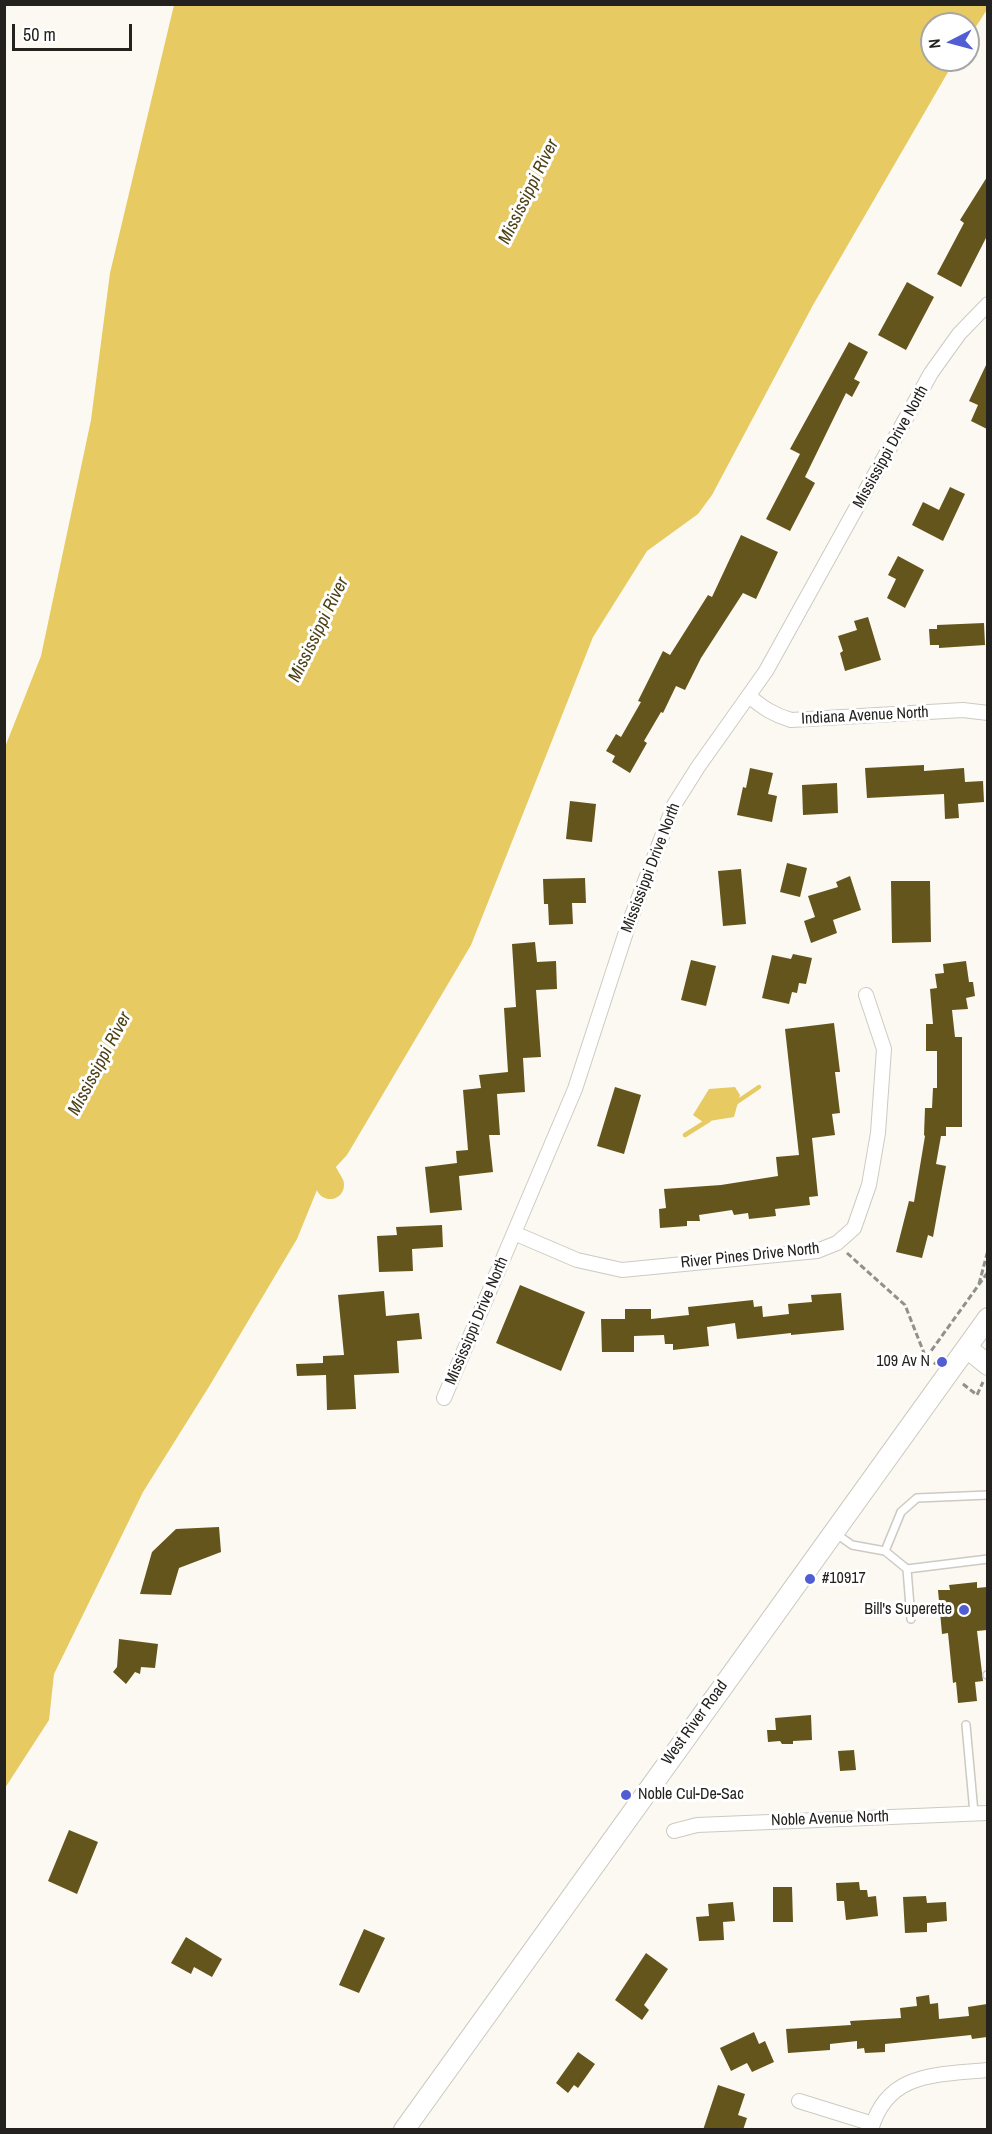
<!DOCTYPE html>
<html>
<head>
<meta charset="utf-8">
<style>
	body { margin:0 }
	#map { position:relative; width:992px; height:2134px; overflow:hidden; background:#fbf9f1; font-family:"Archivo Narrow",sans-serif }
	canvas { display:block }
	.frame { position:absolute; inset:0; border:6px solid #23221f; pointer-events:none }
	.north { position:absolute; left:920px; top:12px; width:60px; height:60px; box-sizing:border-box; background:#fff; border:2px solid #a7a7a5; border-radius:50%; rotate:264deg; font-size:16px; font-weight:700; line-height:24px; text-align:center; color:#23221f }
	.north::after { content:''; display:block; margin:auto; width:21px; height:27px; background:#505dd3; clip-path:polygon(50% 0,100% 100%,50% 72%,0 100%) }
	.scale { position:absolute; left:12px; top:24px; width:120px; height:27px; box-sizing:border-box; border:3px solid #23221f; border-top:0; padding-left:8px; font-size:18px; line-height:21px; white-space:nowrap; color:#23221f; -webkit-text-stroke:4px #fff; paint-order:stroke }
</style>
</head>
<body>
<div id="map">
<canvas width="992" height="2134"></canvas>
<div class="frame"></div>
<div class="north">N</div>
<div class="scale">50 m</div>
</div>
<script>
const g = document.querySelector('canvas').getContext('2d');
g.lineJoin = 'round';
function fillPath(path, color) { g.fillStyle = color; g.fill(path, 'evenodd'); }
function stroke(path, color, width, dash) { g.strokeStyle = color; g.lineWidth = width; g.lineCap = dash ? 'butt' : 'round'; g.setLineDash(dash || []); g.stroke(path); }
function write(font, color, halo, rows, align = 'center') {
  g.font = font + ' "Archivo Narrow",sans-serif'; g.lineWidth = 6; g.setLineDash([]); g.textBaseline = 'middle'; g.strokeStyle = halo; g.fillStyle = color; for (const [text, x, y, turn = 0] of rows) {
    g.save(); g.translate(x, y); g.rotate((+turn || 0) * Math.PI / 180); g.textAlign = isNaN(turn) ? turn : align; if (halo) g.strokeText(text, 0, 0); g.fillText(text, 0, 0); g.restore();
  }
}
const water = new Path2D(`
	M174,5L987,4L988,8L968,39V24H932V60H955L813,305L712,495L698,514L647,551L593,637L471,945L347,1155L319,1185L297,1239L210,1385L143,1492L54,1674L49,1720L5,1788V747L41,656L91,420L110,273Z
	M735,1087L740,1095L734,1117L703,1122L693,1115L709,1089Z`);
const stream = new Path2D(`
	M734,1104L759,1087
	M685,1135L709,1120`);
const river = new Path2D(`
	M307,1145L330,1185`);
const building = new Path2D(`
	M987,177V236L961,287L937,274L964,223L960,220Z
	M907,282L934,297L906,350L878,335Z
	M849,342L868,352L854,379L860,382L852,397L846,393L805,477L815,483L790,531L766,519L800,454L790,449Z
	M987,363V429L971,421L978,405L969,401Z
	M950,487L965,494L943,541L912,525L923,502L939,510Z
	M741,535L778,552L756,599L743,593L701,658L685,690L676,686L663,713L661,712L644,741L647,743L630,773L612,762L615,756L606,751L616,734L621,737L641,702L638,701L663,651L670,655L708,595L712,597Z
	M898,556L924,570L905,608L887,598L896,579L888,575Z
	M868,617L881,660L845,671L840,653L843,651L838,636L857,630L854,621Z
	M984,623L985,645L939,648V645H930L929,629H937V625Z
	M924,765V771L964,768L965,782L983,781L984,802L958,804L959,818L945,819L944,794L867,798L865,768Z
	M750,768L773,773L768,794L777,796L772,822L737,815L743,787L746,788Z
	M837,783L838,813L803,815L802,785Z
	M570,801L596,804L592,842L566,839Z
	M787,863L807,868L800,897L780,892Z
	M741,869L746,924L723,926L718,871Z
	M850,876L861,910L833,920L837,933L811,943L804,921L815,917L808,896L838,887L836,882Z
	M585,878L586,903H572L573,924L549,925L548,904H544L543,879Z
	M891,881H930L931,942L892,943Z
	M535,942L537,962L556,961L557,989L536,990L541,1057L523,1058L525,1092L497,1094L500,1135H489L493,1172L459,1176L462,1210L430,1213L425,1167L457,1163L456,1151L468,1150L463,1090L481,1088L479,1075L508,1072L504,1008L516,1007L512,944Z
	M793,954L812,958L806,984L799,983L797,993L792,992L789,1004L762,998L772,955L791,959Z
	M691,960L716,966L706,1006L681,1000Z
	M966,961L969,982H973L975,996L966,998L968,1009L952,1010L955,1037H962V1127H946V1136H941L936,1164L946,1166L933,1237L928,1235L922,1258L896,1252L909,1201L914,1202L925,1136L924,1135L925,1108H932L933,1088H937V1051H926V1024H933L930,989L937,988L935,974L944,973L943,964Z
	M834,1023L840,1072H835L840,1113L832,1114L835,1135L812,1138L818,1196L809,1197L810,1205L775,1209L776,1216L749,1219L748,1213L734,1215L732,1210L699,1215L700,1221H687V1226L660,1228L659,1209L666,1208L664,1189L721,1185L778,1176L776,1157L799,1155L785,1029Z
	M615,1087L641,1095L624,1154L597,1146Z
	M442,1225L443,1247L412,1249L413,1271L379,1272L377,1236L397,1235L396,1227Z
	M520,1285L585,1312L561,1371L496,1343Z
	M384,1291L386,1316L419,1313L422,1339L397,1341L399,1373L354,1375L356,1409L327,1410L326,1375L297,1376L296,1364L323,1363V1356L344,1355L338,1295Z
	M841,1293L844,1330L791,1335V1333L737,1339L735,1323L707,1327L709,1346L673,1350V1344H665L664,1335L634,1336V1352H602L601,1319H625V1309H651V1319L689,1315L688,1307L753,1300L754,1307L762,1306L763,1317L789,1314L788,1304L812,1302L811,1295Z
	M219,1527L221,1552L179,1568L171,1595L140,1594L152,1552L176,1529Z
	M977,1582V1588L987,1587V1630L977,1631L983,1681L975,1682L977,1701L958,1703L956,1682L953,1683L948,1633L942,1634L938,1590H950L949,1585Z
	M119,1639L158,1644L155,1668L141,1667L140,1674L135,1672L126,1684L113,1672L117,1667Z
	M811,1715L812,1740L793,1741V1744H782L780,1741L768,1742L767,1730H776L775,1718Z
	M854,1750L856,1770L840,1771L838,1751Z
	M69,1830L98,1842L77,1894L48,1881Z
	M859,1882L860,1890H867L868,1897L876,1896L878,1916L846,1920L844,1901H837L836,1883Z
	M773,1887H792L793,1922H773Z
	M926,1896L927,1903L946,1902L947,1921L927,1923V1932L905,1933L903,1897Z
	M733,1902L735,1921L723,1922L724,1940L699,1941L696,1917L709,1916L708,1904Z
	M364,1929L385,1938L359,1993L339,1985Z
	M186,1937L222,1959L212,1977L194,1967L191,1974L171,1963Z
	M646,1953L668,1969L644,2005L649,2010L642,2020L615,2000Z
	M929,1995L930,2004L938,2003L939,2019L969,2016L968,2007L987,2004V2037L972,2039L971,2035L885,2044V2052L865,2053L864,2048L857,2049V2041L830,2044V2050L788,2053L786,2029L851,2025L850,2021L901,2018L900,2008L917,2006L916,1997Z
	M754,2032L759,2044L765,2041L774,2062L752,2072L747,2063L731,2071L720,2048Z
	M578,2052L595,2064L578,2088L574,2085L568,2093L556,2083Z
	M718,2085L745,2094L738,2115L747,2118L743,2130H703Z`);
const path = new Path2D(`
	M847,1253L905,1305L926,1358L936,1364
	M979,1284L988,1250
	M926,1358L988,1272
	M963,1384L977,1395L983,1382`);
const lane = new Path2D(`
	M835,1533L852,1545L885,1551L901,1512L917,1498L988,1495
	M885,1551L907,1569L911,1619
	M907,1569L988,1559
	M987,1675H988
	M966,1725L974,1813`);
const street = new Path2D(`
	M749,696C763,708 774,715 791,720L963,710L988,713
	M514,1233L577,1260L622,1270L817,1251L837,1243L854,1228L869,1185L878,1133L884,1049L866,995
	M444,1398L575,1089L628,926L674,805L698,767L766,671L931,373L959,334L988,304
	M674,1831L697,1825L988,1813
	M799,2101L873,2124
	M871,2130C887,2071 938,2075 988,2070`);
const secondary = new Path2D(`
	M967,1348L988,1365
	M404,2130L988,1318`);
const markers = [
	[942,1362,6,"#505dd3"],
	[810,1579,6,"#505dd3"],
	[964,1610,6,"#505dd3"],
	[626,1795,6,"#505dd3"]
];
const streetNames = [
	["Mississippi Drive North",891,447,-61],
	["Indiana Avenue North",865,716,-3],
	["Mississippi Drive North",651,868,-69],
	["River Pines Drive North",750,1256,-6],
	["Mississippi Drive North",477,1321,-67],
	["West River Road",695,1723,-54],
	["Noble Avenue North",830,1819,-2]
];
const poiNames = [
	["109 Av N",930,1362],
	["#10917",822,1579,"left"],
	["Bill's Superette",952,1610],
	["Noble Cul-De-Sac",638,1795,"left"]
];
const waterNames = [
	["Mississippi River",529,192,-64],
	["Mississippi River",319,630,-64],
	["Mississippi River",100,1064,-62]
];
fillPath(water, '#e7ca61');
stroke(stream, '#e7ca61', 4.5);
stroke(river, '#e7ca61', 28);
fillPath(building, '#64551c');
stroke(lane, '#cccac2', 10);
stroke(street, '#cccac2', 16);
stroke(secondary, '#cccac2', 22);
stroke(path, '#92908b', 3, [6, 3]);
stroke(lane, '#fff', 7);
stroke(street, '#fff', 14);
stroke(secondary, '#fff', 20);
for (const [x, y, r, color] of markers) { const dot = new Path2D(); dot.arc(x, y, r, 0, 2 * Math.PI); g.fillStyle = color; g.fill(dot); stroke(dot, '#fff', 2); }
write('16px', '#23221f', '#fff', streetNames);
write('16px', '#23221f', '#fff', poiNames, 'right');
write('italic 18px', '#4d4115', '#fff', waterNames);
</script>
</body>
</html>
